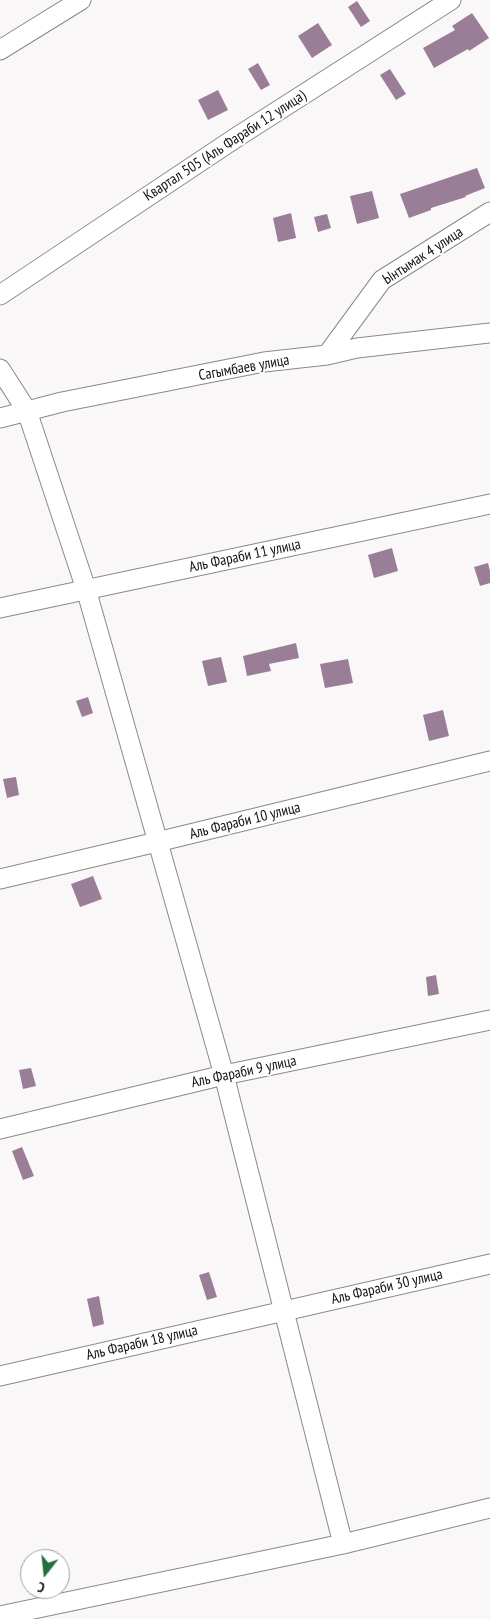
<!DOCTYPE html>
<html>
<head>
<meta charset="utf-8">
<style>
	body { margin:0 }
	#map { position:relative; width:490px; height:1619px; overflow:hidden; background:#faf7f9; font-family:"PT Sans Narrow",sans-serif }
	canvas { display:block }
	.north { position:absolute; left:20px; top:1549px; width:50px; height:50px; box-sizing:border-box; background:#fff; border:1px solid #a0a0a0; border-radius:50%; rotate:196deg; font-size:14px; font-weight:700; line-height:20px; text-align:center; color:#121112 }
	.north::after { content:''; display:block; margin:auto; width:18px; height:22px; background:#256f3d; clip-path:polygon(50% 0,100% 100%,50% 72%,0 100%) }
</style>
</head>
<body>
<div id="map">
<canvas width="490" height="1619"></canvas>
<div class="north">С</div>
</div>
<script>
const g = document.querySelector('canvas').getContext('2d');
g.lineJoin = 'round';
function fillPath(path, color) { g.fillStyle = color; g.fill(path, 'evenodd'); }
function stroke(path, color, width, dash) { g.strokeStyle = color; g.lineWidth = width; g.lineCap = dash ? 'butt' : 'round'; g.setLineDash(dash || []); g.stroke(path); }
function write(font, color, halo, rows, align = 'center') {
  g.font = font + ' "PT Sans Narrow",sans-serif'; g.lineWidth = 4; g.setLineDash([]); g.textBaseline = 'middle'; g.strokeStyle = halo; g.fillStyle = color; for (const [text, x, y, turn = 0] of rows) {
    g.save(); g.translate(x, y); g.rotate((+turn || 0) * Math.PI / 180); g.textAlign = isNaN(turn) ? turn : align; if (halo) g.strokeText(text, 0, 0); g.fillText(text, 0, 0); g.restore();
  }
}
const building = new Path2D(`
	M357,1L370,21L361,27L348,7Z
	M472,13L489,38L469,51L468,49L434,68L423,48L455,30L452,26Z
	M318,23L332,45L312,58L298,36Z
	M258,63L270,85L261,90L248,69Z
	M390,69L406,94L396,100L380,75Z
	M218,90L228,110L208,120L198,100Z
	M477,168L485,188L465,196L466,197L431,208V210L409,218L400,194Z
	M372,191L379,218L357,224L350,196Z
	M291,213L296,238L278,242L273,218Z
	M327,214L331,228L318,232L314,217Z
	M392,548L398,571L374,578L368,555Z
	M488,563L490,571V583L480,586L474,567Z
	M296,643L299,658L269,664L271,671L247,676L243,656Z
	M221,657L227,682L208,686L202,661Z
	M348,659L353,683L325,688L320,664Z
	M88,697L93,713L82,717L76,701Z
	M443,710L449,736L429,741L423,715Z
	M16,777L19,795L7,798L3,779Z
	M93,876L102,899L80,907L71,884Z
	M436,975L439,994L428,996L426,977Z
	M31,1068L36,1086L23,1089L19,1070Z
	M22,1147L34,1176L23,1180L12,1151Z
	M209,1272L217,1297L207,1300L199,1275Z
	M99,1296L104,1324L93,1327L87,1299Z`);
const minor = new Path2D(`
	M0,50L81,0
	M0,295L237,137L451,0
	M327,355L382,280L490,212
	M0,369L27,411L86,589L224,1075L343,1544
	M0,418L62,402L264,362L327,355L357,348L490,333
	M0,608L490,504
	M0,879L157,842L490,761
	M0,1129L224,1075L490,1020
	M0,1376L490,1264
	M0,1616L343,1544L490,1508`);
const streetNames = [
	["Квартал 505 (Аль Фараби 12 улица)",225,146,-33],
	["Ынтымак 4 улица",423,256,-33],
	["Сагымбаев улица",244,368,-10],
	["Аль Фараби 11 улица",245,556,-12],
	["Аль Фараби 10 улица",245,821,-14],
	["Аль Фараби 9 улица",244,1072,-12],
	["Аль Фараби 30 улица",387,1287,-13],
	["Аль Фараби 18 улица",142,1343,-13]
];
fillPath(building, '#9a7d96');
stroke(minor, '#8b888b', 21);
stroke(minor, '#fff', 19);
write('15px', '#121112', '#fff', streetNames);
</script>
</body>
</html>
